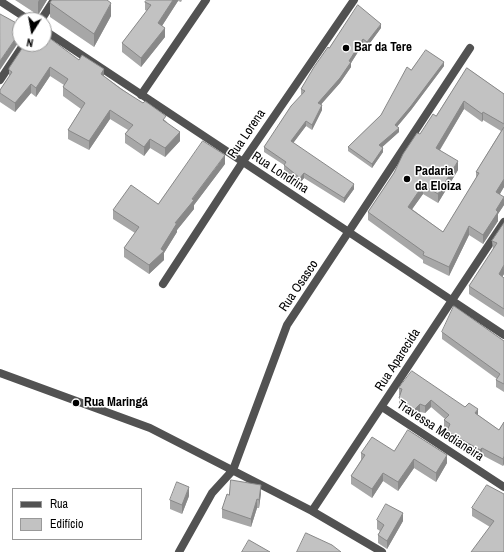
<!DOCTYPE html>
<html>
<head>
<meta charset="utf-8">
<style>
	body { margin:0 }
	#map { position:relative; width:504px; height:552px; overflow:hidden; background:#fff; font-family:"Archivo Narrow",sans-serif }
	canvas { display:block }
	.legend { position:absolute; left:12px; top:488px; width:130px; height:52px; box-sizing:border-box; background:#fff; border:1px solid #999; margin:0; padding:5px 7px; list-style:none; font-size:12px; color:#000 }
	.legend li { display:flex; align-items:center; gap:8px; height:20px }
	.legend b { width:20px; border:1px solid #999 }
	.north { position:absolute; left:12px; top:12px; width:40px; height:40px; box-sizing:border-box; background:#fff; border:1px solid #999; border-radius:50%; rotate:191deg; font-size:11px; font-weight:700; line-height:16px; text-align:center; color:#000 }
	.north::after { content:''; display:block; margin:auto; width:14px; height:18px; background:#000; clip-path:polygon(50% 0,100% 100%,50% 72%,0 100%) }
</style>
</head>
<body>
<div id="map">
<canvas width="504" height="552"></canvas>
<ul class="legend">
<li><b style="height:5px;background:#525252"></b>Rua</li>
<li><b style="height:11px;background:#c2c2c2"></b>Edifício</li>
</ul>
<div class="north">N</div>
</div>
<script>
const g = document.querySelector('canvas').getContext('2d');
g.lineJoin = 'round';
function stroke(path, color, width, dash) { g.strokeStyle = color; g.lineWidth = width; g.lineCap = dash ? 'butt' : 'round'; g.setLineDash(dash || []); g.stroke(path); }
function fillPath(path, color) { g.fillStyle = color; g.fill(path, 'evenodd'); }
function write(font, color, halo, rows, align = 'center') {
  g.font = font + ' "Archivo Narrow",sans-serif'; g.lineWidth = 3; g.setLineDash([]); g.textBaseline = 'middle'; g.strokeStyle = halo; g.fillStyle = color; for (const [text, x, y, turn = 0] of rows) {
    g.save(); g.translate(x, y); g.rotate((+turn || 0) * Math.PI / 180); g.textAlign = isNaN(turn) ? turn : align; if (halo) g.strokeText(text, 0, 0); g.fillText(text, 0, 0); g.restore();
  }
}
const minor = new Path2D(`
	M0,1L29,20
	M41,20L54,0
	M44,30L504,335
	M0,80L24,44
	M141,95L206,0
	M163,284L242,163L354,0
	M0,373L150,428L312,511L382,552
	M382,407L504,487
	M312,511L504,222
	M179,552L212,493L233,470L287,325L470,48`);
const wall = new Path2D(`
	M15,0H47L38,15Z
	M147,0H182L181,2L178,1L162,26L165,37L141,67L122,52V43L147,11L145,10V2Z
	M50,3L111,16L94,47L50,17Z
	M381,28L367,47L363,44L351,63V67L340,83L321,104L322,110L312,130L306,126L293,143L354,189L344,203L304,178L300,183L284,170V165L264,152V147L302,94H301V89L329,48Z
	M79,60L104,76L166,121L180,141L165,157L150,148L144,156L125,143V134L128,130L110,119L89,150L68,139V130L81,109L63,96V87L64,85L50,76L36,97L31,93L15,112L0,102V90L9,77V68Z
	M444,66L411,110L397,127L399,132L382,147L383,152L372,168L348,151V147L381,115L411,70Z
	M467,68L504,94V187L499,194L504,205L498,214V221L483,244L469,235L449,276L423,263V260L368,220V212L420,134L436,116ZM464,109L482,122L483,120L501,131L476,172V178L443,232L412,209L423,194L438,203L458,170L440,150Z
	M225,164L194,205V209L177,230V232L164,253V260L149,274L124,257V248L135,233L113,219V210L158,204Z
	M504,223V274L502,277L504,278V317L469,294V286L493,250L492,241Z
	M442,332L504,341V392L496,387V380L497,379L442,339Z
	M399,388L465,407L478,415L499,430L504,422V464L503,466L482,455L480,457L447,439V430L444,427V420L445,419L431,407L425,413L420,412L414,417L399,405V398L400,395H399Z
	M394,451L447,463L436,482L414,468L398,491L383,481L372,498L351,484V476L361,460V453Z
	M261,493L259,508H257L251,527L222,518V509L229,495Z
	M504,494V552L490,527L472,516V508Z
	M189,496L182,514L170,509V500Z
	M377,520L403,521L387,549L378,543V535L380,531L377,529Z`);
const shadedWall = new Path2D(`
	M39,0H47L38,15V2Z
	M173,0H178V1L158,32V23Z
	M111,3V16L94,47V34Z
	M381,24V28L367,47V42Z
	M165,28V37L141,67V58Z
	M20,32V40L0,70V61Z
	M363,39V44L351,63V67L340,83L318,108V103L349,61Z
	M444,62V66L411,110L395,129V125Z
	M50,67V76L36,97V88Z
	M104,69V78L101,74Z
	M31,84V93L15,112V103Z
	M464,101V109L436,156V148Z
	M322,105V110L312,130V125Z
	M110,110V119L89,150V141Z
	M483,112V120L482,122V114Z
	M306,121V126L291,146V141Z
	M399,128V132L379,150V145Z
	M180,132V141L165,157V148Z
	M150,139V148L144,156V147Z
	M383,148V152L372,168V164Z
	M225,155V164L194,205V209L177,230V232L164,253V260L149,274V265L161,249L175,223Z
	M458,161V170L438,203V194Z
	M304,173V178L300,183V178Z
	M504,179V187L496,201V192Z
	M354,184V189L344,203V198Z
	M423,185V194L408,215V207Z
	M504,197V205L498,214V221L483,244V235L496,210Z
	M469,226V235L449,276V267Z
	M504,265V274L499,283V274Z
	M431,400V407L425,413V406Z
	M420,404V412L414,417V410Z
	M478,409V416L475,413Z
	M482,448V455L480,457V450Z
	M447,455V463L436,482V473Z
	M504,456V464L503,466V459Z
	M414,459V468L398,491V482Z
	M383,473V481L372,498V489Z
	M261,485V493L259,508V500Z
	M189,487V496L182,514V505Z
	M257,499V508L251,527V519Z
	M403,513V521L387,549V541Z`);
const building = new Path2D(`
	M52,0H107L111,3L94,34L50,3Z
	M147,0H173L158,23L165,28L141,58L122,43L151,5L145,2Z
	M358,5L381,24L367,42L363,39L349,61L351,62L340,78L318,103L322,105L312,125L306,121L291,141L354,184L344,198L304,173L300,178L284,165L286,162L264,147L291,106L305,91L301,89L314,67L328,47L329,48Z
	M0,14L20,25V32L0,61Z
	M44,34L79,60L82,55L104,69L101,74L121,89L143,103L145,101L166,116L163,120L180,132L165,148L150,139L144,147L125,134L133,125L110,110L89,141L68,130L85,103L63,87L68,79L50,67L36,88L31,84L15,103L0,93V90L12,72L9,70V68L25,44H44Z
	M426,50L444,62L411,106L395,125L399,128L379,145L383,148L372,164L348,147L381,115L407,67L411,70Z
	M467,68L504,94V124L483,112L482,114L464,101L436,148L458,161L438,194L423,185L408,207L443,232L479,173L476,172L504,127V179L496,192L504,197L496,210L498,212L483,235L469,226L449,267L423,255L424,252L368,212L394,173L403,154L417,133L420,134L433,114L436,116Z
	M203,141L225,155L192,199L194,200L175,223H177L161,249L164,251L149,265L124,248L139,227L113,210L131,185L158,204Z
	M504,223V265L499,274L504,278V309L469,286L497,243L492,241Z
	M454,306L504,341V384L496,380L500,374L442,332Z
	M412,371L465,407L469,403L478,409L475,413L499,430L504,422V456L503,459L482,448L480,450L447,431L450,424L444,420L449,415L431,400L425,406L420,404L414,410L399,398L402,389L399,388Z
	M408,430L447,455L436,473L414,459L398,482L383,473L372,489L351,476L365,455L361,453L372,437L394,451Z
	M231,480L261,485L259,500L257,499L251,519L222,509L227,494L229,495Z
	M177,482L189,487L182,505L170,500Z
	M487,485L504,494V552H471L494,521L472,508Z
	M386,504L403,513L387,541L378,535L384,525L377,520Z
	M306,533L332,545L341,552H297Z
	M249,540L270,552H242Z`);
const markers = [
	[346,48,4,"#000"],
	[407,179,4,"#000"],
	[76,403,4,"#000"]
];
const poiNames = [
	["Bar da Tere",354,48],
	["Padaria",415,172],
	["da Eloiza",415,187],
	["Rua Maringá",84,403]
];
const streetNames = [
	["Rua Lorena",247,134,-56],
	["Rua Londrina",280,173,33],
	["Rua Osasco",299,286,-56],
	["Rua Aparecida",398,360,-57],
	["Travessa Medianeira",440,431,33]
];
stroke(minor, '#525252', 8);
fillPath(wall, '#a7a7a7');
fillPath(shadedWall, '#888');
fillPath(building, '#c2c2c2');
stroke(building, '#888', 1);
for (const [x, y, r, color] of markers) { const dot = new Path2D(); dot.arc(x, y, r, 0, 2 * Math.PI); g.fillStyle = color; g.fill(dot); stroke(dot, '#fff', 1.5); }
write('bold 13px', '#000', '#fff', poiNames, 'left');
write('13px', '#000', '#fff', streetNames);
</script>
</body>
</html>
